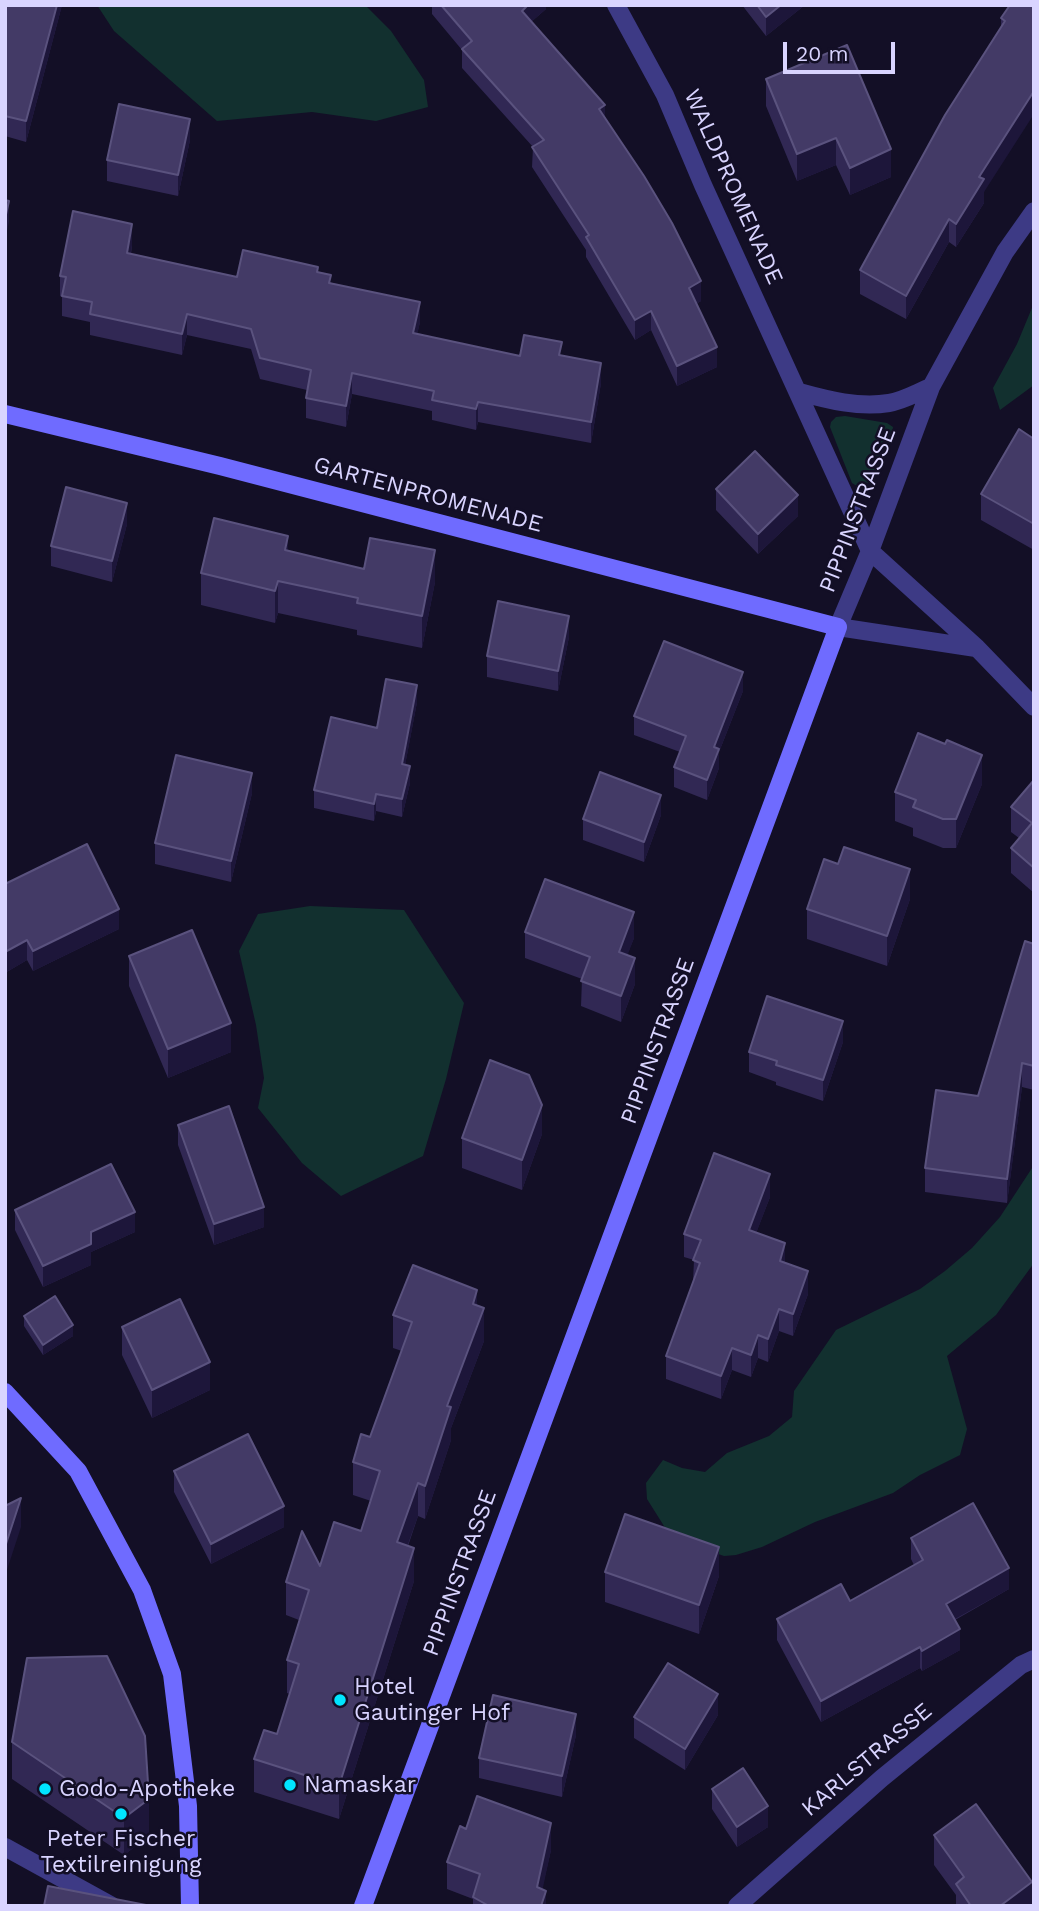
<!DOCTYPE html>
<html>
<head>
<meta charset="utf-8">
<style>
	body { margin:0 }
	#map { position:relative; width:1039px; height:1911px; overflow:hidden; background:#130f26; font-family:"Work Sans",sans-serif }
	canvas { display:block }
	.frame { position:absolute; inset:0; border:7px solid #d9d4ff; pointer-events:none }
	.scale { position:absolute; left:783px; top:42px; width:112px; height:32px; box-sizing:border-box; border:4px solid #d9d4ff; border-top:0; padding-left:9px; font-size:21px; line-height:24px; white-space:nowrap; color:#d9d4ff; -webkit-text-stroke:5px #130f26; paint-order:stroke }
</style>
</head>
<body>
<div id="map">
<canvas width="1039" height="1911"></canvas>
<div class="frame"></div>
<div class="scale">20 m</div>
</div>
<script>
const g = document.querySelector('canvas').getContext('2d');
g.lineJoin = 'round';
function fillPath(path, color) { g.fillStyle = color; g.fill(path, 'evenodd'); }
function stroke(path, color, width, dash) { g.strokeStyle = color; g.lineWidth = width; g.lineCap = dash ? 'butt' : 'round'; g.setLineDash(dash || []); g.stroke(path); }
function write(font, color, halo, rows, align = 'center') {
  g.font = font + ' "Work Sans",sans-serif'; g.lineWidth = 5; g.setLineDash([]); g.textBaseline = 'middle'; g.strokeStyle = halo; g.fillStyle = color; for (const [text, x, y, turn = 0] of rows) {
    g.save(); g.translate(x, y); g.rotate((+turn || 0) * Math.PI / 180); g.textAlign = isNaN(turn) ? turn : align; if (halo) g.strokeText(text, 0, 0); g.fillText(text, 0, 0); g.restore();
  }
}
const green = new Path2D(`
	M97,5H365L391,31L424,80L428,107L376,121L312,112L217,121L114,31Z
	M1034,303V385L1000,410L993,388L1017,344Z
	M845,416L887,423L893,427C892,442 875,484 860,488L852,483L830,427L831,422L836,417Z
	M310,906L404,910L464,1003L446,1079L423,1156L341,1196L302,1163L258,1108L264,1078L256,1025L239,951L258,914Z
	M1034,1165V1263L996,1315L947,1356L967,1429L960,1455L920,1475L893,1493L815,1522L762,1547L736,1555L724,1556L686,1543L669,1534L647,1499L646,1483L663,1460L682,1468L705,1472L727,1453L769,1436L792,1417L794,1391L836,1330L920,1289L945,1271L972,1248L1000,1217Z`);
const street = new Path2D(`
	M616,5L665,95L703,185L870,551L977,648L1034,707
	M799,392C828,400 859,408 889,403C903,401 918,392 931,387
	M976,648L838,627L870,551L931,387L1005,252L1034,211
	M5,1847L112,1906
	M737,1906L882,1778L1021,1665L1034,1659`);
const secondary = new Path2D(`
	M5,414L220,466L838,627L363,1906
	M5,1392L78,1471L142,1590L172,1674L188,1806L190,1906`);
const wall = new Path2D(`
	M5,5H62L26,142L5,136Z
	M432,5H546V9L531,22L605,117L701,301L696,304L717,367L677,386L651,330L635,340L586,257V250L532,167L533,147L462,68V50L432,14Z
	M742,5H805L766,36Z
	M1010,5L984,192V203L956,247L949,242L906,319L860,294V270L1001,27V18Z
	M766,79L891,177L850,195L836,165L797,181L766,106Z
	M190,140L178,196L107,181V160Z
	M132,245L131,254L237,277L318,272L331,283L420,322L417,334L520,356H562L601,383L591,443L478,422L476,430L432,420V411L352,394L346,427L306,418V398L307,390L260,379L251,349L187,335L182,355L90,335V322L62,316V297L60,296V276Z
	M1034,439V550L981,520V494Z
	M716,489L798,516L758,554L716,510Z
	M127,524L112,582L51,566V546Z
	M288,551L364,569L435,582L422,648L357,635V630L278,613L275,623L201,605V573Z
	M569,637L558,691L487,677V656Z
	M743,691L719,752V768L707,800L674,787V767L680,752L634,735V716Z
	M417,702L405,765L410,783L402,817L376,811L374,821L314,808V790L377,728Z
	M1034,780V893L1011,873V848L1019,838L1011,832V807Z
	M982,784L956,848H943L913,836V828L895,821V792Z
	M252,793L231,882L155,864V843Z
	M661,815L644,862L583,840V819Z
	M87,844L119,929L33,971L27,960L5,973Z
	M838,864L910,899L887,966L807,939V909Z
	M525,932L634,938L627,955L635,984L621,1022L581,1006L582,979L525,958Z
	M1034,944V1090L1022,1087L1007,1203L925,1192V1168L978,1096Z
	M129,956L231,1052L168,1078L129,986Z
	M843,1042L823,1101L776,1085V1082L749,1072V1052Z
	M178,1125L264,1227L214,1245L178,1145Z
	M542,1134L522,1190L462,1168V1138Z
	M770,1197L756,1233L785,1263L808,1294L793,1336L779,1331L768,1362L758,1358L751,1377L732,1370L721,1399L666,1379V1356L693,1282L694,1260L684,1257V1234Z
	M15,1210L135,1232L91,1252V1265L43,1287L15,1230Z
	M477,1306L484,1341L451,1428V1440L425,1519L418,1516L408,1546L414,1581L339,1819L254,1792V1759L277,1734L290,1694L287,1693V1660L299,1620L286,1615V1582L320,1566L361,1531L371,1501L353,1495V1462L370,1437L402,1351L393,1348V1315Z
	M24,1316L73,1336L43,1355L24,1326Z
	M122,1327L210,1390L152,1418L122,1355Z
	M174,1471L284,1527L211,1564L174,1492Z
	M911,1538L1009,1589L955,1620L960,1650L922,1671L920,1668L821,1722L777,1640V1619L850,1601L914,1565L911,1559Z
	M605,1572L719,1576L699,1634L605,1602Z
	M27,1658L149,1836L124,1855L12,1779V1742Z
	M718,1715L685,1770L634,1738V1717Z
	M576,1735L562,1797L479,1778V1758Z
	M712,1789L768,1827L737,1847L712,1809Z
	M466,1829L551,1850L542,1889L546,1906H473V1899L447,1889V1862Z
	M934,1835L1032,1906H956V1895L934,1865Z`);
const shadedWall = new Path2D(`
	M57,5H62L26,142V121Z
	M528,5H546V9L522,30V11Z
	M781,5H805L766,36V17Z
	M1034,91V114L984,192V203L956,247V224L979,177Z
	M605,105V125L599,109Z
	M190,119V140L178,196V175Z
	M836,138V165L797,181V154Z
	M891,149V177L850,195V168Z
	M9,201V222L5,240V219Z
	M949,219V242L906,319V296Z
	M132,224V245L127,273V253Z
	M701,281V301L689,308V288Z
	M420,302V322L413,354V333Z
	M651,311V330L635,340V320Z
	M187,314V335L182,355V334Z
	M717,347V367L677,386V366Z
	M601,363V383L591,443V422Z
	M352,373V394L346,427V406Z
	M478,402V422L476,430V409Z
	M798,495V516L758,554V534Z
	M127,503V524L112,582V561Z
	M288,536V567L285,550Z
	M435,550V582L422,648V616Z
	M278,581V613L275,623V591Z
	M569,616V637L558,691V671Z
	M743,672V691L719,752V768L707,800V780L714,747Z
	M417,685V702L402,782V764Z
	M982,755V784L956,848V819Z
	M410,766V783L402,817V799Z
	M252,773V793L231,882V861Z
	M376,794V811L374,821V804Z
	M661,795V815L644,862V842Z
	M910,869V899L887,966V936Z
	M119,909V929L33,971V951Z
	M634,912V938L619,978V952Z
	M27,940V960L5,973V952Z
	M635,958V984L621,1022V996Z
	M843,1021V1042L823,1101V1080Z
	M231,1023V1052L168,1078V1049Z
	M1022,1063V1087L1007,1203V1179Z
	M542,1105V1134L522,1190V1160Z
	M770,1174V1197L749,1252V1230Z
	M264,1207V1227L214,1245V1224Z
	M135,1212V1232L91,1252V1265L43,1287V1266L91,1232Z
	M785,1243V1266L780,1261Z
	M808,1271V1294L793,1336V1314Z
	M477,1290V1323L473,1304Z
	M484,1308V1341L451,1428V1440L425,1519V1486L447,1406Z
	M779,1309V1331L768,1362V1339Z
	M73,1325V1336L43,1355V1345Z
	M758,1335V1358L751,1377V1355Z
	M732,1348V1370L721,1399V1376Z
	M210,1362V1390L152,1418V1390Z
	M418,1483V1516L397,1575V1542Z
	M21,1498V1527L5,1576V1547Z
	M284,1506V1527L211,1564V1544Z
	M719,1547V1576L699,1634V1605Z
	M414,1548V1581L339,1819V1786Z
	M1009,1568V1589L946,1624V1604Z
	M960,1629V1650L922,1671V1651Z
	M920,1647V1668L821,1722V1701Z
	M718,1694V1715L685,1770V1749Z
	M576,1714V1735L562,1797V1776Z
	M149,1799V1836L124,1855V1818Z
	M768,1806V1827L737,1847V1827Z
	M551,1823V1850L539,1906L537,1887Z
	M1032,1882V1906H1000Z
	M546,1891V1906H541Z`);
const building = new Path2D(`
	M5,5H57L26,121L5,116Z
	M441,5H528L522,11L605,105L599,109L644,176L672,223L701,281L689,288L717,347L677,366L651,311L635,320L586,237L589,235L532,147L544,140L462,49L472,41Z
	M757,5H781L766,17Z
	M1010,5H1034V91L979,177L984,179L956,224L949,219L906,296L860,270L945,115L1005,21L1001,18Z
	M847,45L891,149L850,168L836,138L797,154L766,79Z
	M119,104L190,119L178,175L107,160Z
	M5,200L9,201L5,219Z
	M73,211L132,224L127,253L237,277L243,250L318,267L317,272L331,275L329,283L420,302L413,333L520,356L524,335L562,342L559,355L601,363L591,422L478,402L476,409L432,400L434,391L352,373L346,406L306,398L311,370L260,358L251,329L187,314L182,334L90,314L92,302L62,296L66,277L60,276Z
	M1019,429L1034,439V524L981,494Z
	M755,451L798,495L758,534L716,489Z
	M66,487L127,503L112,561L51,546Z
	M214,518L288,536L285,550L364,569L370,538L435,550L422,616L357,603L358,598L278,581L275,591L201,573Z
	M498,601L569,616L558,671L487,656Z
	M664,641L743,672L714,747L719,749L707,780L674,767L686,736L634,716Z
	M386,679L417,685L402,764L410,766L402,799L376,794L374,804L314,790L331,717L377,728Z
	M918,733L945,744L947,740L982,755L956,819H943L913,807L916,800L895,792Z
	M176,755L252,773L231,861L155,843Z
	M600,772L661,795L644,842L583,819Z
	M1034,780V868L1011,848L1032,823L1011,807Z
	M87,844L119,909L33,951L27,940L5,952V884Z
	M844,847L910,869L887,936L807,909L824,859L838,864Z
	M545,879L634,912L619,952L635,958L621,996L581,981L590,957L525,932Z
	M192,930L231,1023L168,1049L129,956Z
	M1025,941L1034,944V1066L1022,1063L1007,1179L925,1168L936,1090L978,1096Z
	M767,996L843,1021L823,1080L776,1065L777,1061L749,1052Z
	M490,1060L529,1075L542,1105L522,1160L462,1138Z
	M229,1106L264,1207L214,1224L178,1125Z
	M714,1153L770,1174L749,1230L785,1243L780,1261L808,1271L793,1314L779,1309L768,1339L758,1335L751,1355L732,1348L721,1376L666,1356L700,1263L693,1260L701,1240L684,1234Z
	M111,1164L135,1212L91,1232V1244L43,1266L15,1210Z
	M413,1265L477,1290L473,1304L484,1308L447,1406L451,1407L425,1486L418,1483L397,1542L414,1548L339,1786L254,1759L264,1730L277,1734L299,1664L287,1660L309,1590L286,1582L302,1531L320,1566L334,1522L361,1531L380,1471L353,1462L361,1434L370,1437L412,1322L393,1315Z
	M55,1296L73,1325L43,1345L24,1316Z
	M180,1299L210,1362L152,1390L122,1327Z
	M248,1434L284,1506L211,1544L174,1471Z
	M21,1498L5,1547V1506Z
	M973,1503L1009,1568L946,1604L960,1629L922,1651L920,1647L821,1701L777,1619L841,1584L850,1601L923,1560L911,1538Z
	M625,1514L719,1547L699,1605L605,1572Z
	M107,1656L145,1736L149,1799L124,1818L12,1742L27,1658Z
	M668,1663L718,1694L685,1749L634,1717Z
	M493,1695L576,1714L562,1776L479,1758Z
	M743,1768L768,1806L737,1827L712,1789Z
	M477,1796L551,1823L537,1887L546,1891L541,1906H489L473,1897L480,1874L447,1862L460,1826L466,1829Z
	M976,1804L1032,1882L1000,1906H971L956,1884L964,1877L934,1835Z
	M48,1886L146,1905L44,1906Z`);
const markers = [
	[340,1700,7,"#00e5ff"],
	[290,1785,7,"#00e5ff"],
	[45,1789,7,"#00e5ff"],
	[121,1814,7,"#00e5ff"]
];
const streetNames = [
	["WALDPROMENADE",733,187,66],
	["GARTENPROMENADE",428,495,15],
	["PIPPINSTRASSE",858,510,-69],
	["PIPPINSTRASSE",658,1041,-70],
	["PIPPINSTRASSE",460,1573,-70],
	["KARLSTRASSE",867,1760,-40]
];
const poiNames = [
	["Hotel",354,1687],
	["Gautinger Hof",354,1713],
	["Namaskar",304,1785],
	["Godo-Apotheke",59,1789],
	["Peter Fischer",121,1839,"center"],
	["Textilreinigung",121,1865,"center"]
];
fillPath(green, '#12302f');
stroke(street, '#3d3a85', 18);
stroke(secondary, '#6f6bff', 18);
fillPath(wall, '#312854');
fillPath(shadedWall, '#1d163a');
fillPath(building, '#433a66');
stroke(building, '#5a527e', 2);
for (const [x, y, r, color] of markers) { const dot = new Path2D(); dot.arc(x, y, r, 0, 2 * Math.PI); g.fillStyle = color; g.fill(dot); stroke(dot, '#130f26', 2.5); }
write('23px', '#d9d4ff', '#130f26', streetNames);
write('23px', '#d9d4ff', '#130f26', poiNames, 'left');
</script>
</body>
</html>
